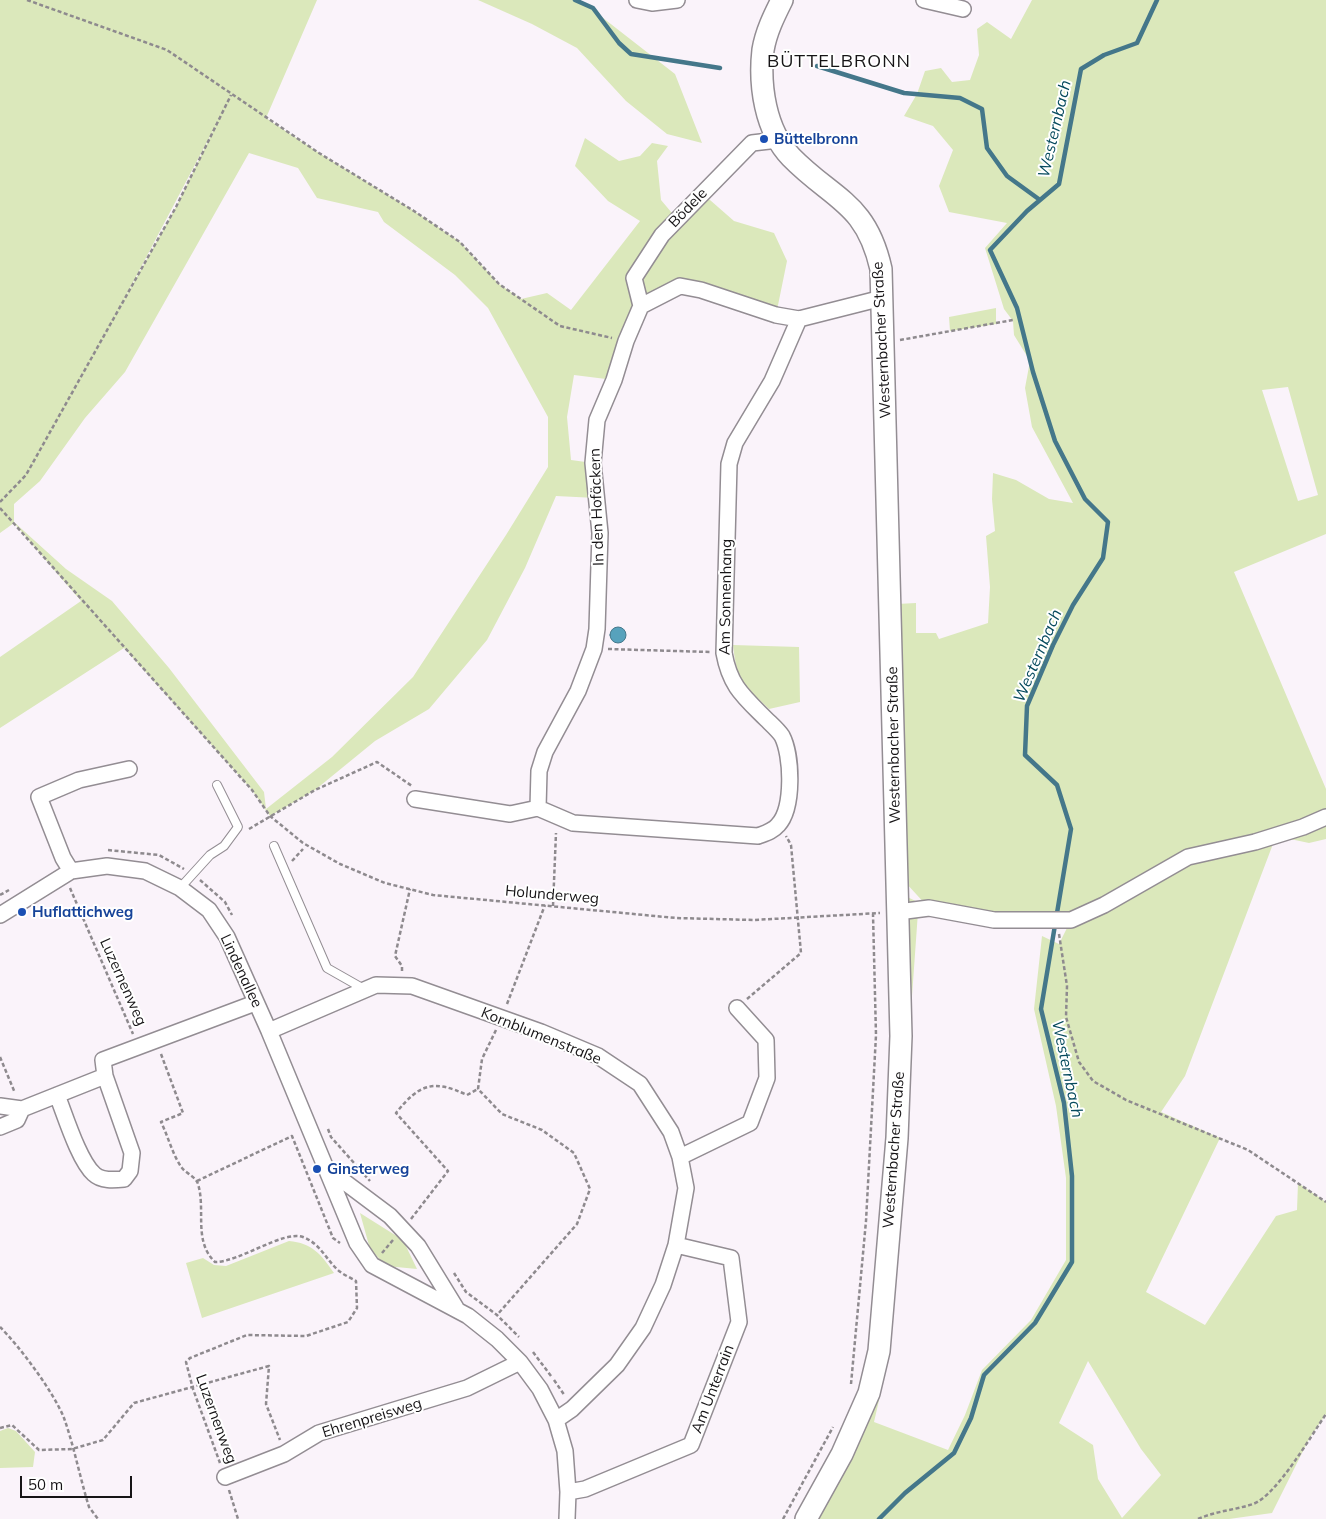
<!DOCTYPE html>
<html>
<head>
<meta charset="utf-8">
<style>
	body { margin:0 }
	#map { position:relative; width:1326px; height:1519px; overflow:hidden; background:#faf3fa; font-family:Mulish,sans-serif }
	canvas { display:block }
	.scale { position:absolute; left:20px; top:1476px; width:112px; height:22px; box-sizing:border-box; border:2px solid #161416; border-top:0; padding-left:6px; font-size:15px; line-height:18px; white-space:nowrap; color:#161416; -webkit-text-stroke:4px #fff; paint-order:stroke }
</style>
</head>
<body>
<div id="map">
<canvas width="1326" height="1519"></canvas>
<div class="scale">50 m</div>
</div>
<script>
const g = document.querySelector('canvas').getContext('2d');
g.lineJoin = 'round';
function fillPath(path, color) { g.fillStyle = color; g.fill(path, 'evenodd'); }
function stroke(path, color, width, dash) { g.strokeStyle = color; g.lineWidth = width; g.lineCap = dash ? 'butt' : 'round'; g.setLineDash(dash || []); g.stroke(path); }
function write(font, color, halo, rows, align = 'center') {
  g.font = font + ' Mulish,sans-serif'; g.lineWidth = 4; g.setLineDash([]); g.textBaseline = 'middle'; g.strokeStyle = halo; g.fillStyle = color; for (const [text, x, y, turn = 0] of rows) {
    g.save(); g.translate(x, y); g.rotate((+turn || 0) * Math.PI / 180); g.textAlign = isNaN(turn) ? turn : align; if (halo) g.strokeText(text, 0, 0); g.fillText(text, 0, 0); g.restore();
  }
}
const green = new Path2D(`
	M0,0H317L266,118L319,153L414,211L460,242L499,284L521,299L547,293L571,310L640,221L608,201L575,166L585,138L619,161L640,156L652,143L668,146L657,161L661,200L677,219L702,193L734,221L774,233L787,261L776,315L680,287L641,306L614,380L574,375L567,417L571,460L593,463L596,498L556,496L525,568L487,640L429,709L375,741L315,790L270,816L252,790L124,648L0,728V657L81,601L14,523L0,533ZM218,121L176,207L120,307ZM249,153L298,168L317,198L378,212L384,222L455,275L488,308L548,417V467L506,535L413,677L332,757L266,809L264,792L169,668L112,601L66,569L14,522V504L40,481L85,418L125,372Z
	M478,0H580L675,74L702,143L667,134L626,101L577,48L532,24Z
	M1032,0H1326V534L1234,572L1326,789V839L1309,843L1276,836L1185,1076L1161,1112L1220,1138L1146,1292L1205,1325L1276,1216L1297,1210L1298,1183L1326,1202V1414L1309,1439L1272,1513L1229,1519H806L879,1351L897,892L928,907L905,882L897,604L916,603V633H936L939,639L988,623L990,587L986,536L995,531L992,499L993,473L1016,480L1049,499L1073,503L1032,427L1025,388L1030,361L1014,335L1013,321L1004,309L985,248L1007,223L949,212L939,186L953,150L933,126L904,116L917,94L925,71L941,68L952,82L970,80L979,55L977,29L987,22L1011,39ZM1288,387L1318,495L1298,501L1262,390ZM918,912L1071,920L1059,944L1042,936L1034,1009L1056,1106L1066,1178V1260L1031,1320L982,1370L965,1415L948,1450L874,1422L885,1374ZM1088,1361L1141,1449L1161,1475L1122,1518L1098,1479L1093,1445L1059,1423Z
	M996,308V324L950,331L949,317Z
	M733,645L799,647L800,702L769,709C743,684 737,682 733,645Z
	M360,1213L403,1240L417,1269L386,1266L370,1249Z
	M289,1241C312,1243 321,1254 334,1273L202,1318L186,1263L203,1258L214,1265L226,1266Z
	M8,1428L16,1431L35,1452L33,1467L0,1468V1431Z`);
const water = new Path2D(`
	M610 635a8 8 0 1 1 16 0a8 8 0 1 1-16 0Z`);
const stream = new Path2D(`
	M575,0L593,8L619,43L631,54L720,68
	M817,66L904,93L960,98L982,109L987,148L1007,176L1040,200
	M879,1519L905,1493L954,1453L971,1418L984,1375L1035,1323L1072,1262V1176L1064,1103L1041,1009L1071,829L1057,785L1025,755L1027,706L1053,645L1073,605L1103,558L1108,522L1085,499L1055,441L1033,372L1017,308L990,250L1027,211L1059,184L1081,69L1104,55L1137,43L1157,0`);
const path = new Path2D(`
	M27,0L167,50L319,153L414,211L460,242L499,284L560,326L612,338
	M900,340L1013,320
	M0,502L26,475L176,207L231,95
	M0,508L252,790L270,816L303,843L340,864L385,883L433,895L676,918L754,920L880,913
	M608,649L710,652
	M249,829L315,790L377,762L412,786
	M108,850L159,855L184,869
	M292,861L303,849
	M200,880L225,902L232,915
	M70,888L133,1034
	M0,895L9,890
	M553,906L556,833
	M1059,934L1067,986L1066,1017L1079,1062L1093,1081L1126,1100L1248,1150L1326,1202
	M402,971V966L395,956L410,889
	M747,999L801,953L791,845L786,836
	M507,1004L545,905
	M496,1030L482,1059L478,1089L502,1114L542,1130L574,1153L590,1189L577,1224L497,1315
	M161,1054L183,1113L161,1122C168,1136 173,1156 182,1168C187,1174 196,1177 198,1184C206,1210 193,1241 215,1262C240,1262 283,1230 303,1237C321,1244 326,1260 339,1271C344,1275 351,1278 356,1281L357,1308L348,1322L306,1336L247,1335L190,1358L186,1362L193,1389L220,1463
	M0,1057L15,1093
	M328,1129L331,1137L370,1181
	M197,1181L292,1136L333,1238L340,1243
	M411,1219L448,1171L396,1113C419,1084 433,1079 467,1095L478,1089
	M382,1253L393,1240
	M454,1273L466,1292L497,1315L519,1337
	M0,1327C20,1347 53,1391 64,1418C74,1446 80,1478 89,1507L98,1519
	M533,1352L551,1376
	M554,1380L565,1396
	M851,1384L866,1221L876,1035L873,914
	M0,1428L12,1425L39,1450L72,1449L103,1440L134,1403L269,1366L266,1404L280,1440
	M229,1490L238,1519
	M783,1519L833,1427
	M1198,1519C1216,1511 1235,1510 1253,1504C1276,1496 1311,1436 1326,1414`);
const lane = new Path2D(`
	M274,846L327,968L364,989
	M180,888L210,855L224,846L238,827L217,785`);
const street = new Path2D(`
	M637,0L652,3L677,0
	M924,0L963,9
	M641,306L634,278L662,235L752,143L778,140
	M415,799L510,814L538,808L573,823L758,836C766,833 773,831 778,825C794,808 792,755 782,736C778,730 771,724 766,719C743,696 730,686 724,653L729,464L735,443L772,381L799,319
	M538,808L539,771L545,752L578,691L594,649L597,629L600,533L593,463L597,420L614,380L626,341L641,306L680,286L701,290L776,315L799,319L882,298
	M71,871L63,858L39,797L79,780L129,769
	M898,912L929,908L994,920H1071L1104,905L1188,857L1255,842L1303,827L1326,817
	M0,915L71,871L107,866L145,871L180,888L209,910L227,937L269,1031L357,1243L372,1265L468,1316L497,1339L520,1362L540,1389L556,1420L565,1451L568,1492L567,1519
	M269,1031L376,985L412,986L541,1032L598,1056L640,1084L671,1132L680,1157L686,1188L676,1245L663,1285L643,1328L617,1365L572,1409L556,1420
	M57,1095C65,1115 79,1161 94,1174C101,1181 114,1180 124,1179L130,1171L132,1153L105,1076
	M0,1106L22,1109L105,1076L103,1060L255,1003
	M0,1127L17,1120L22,1109
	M680,1157L750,1123L767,1078L766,1040L737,1008
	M326,1168L390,1216L418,1246L456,1308
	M225,1477L284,1454L319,1433L467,1388L520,1362
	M568,1492L585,1489L691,1445L739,1322L731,1258L676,1245`);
const secondary = new Path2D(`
	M782,0C774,16 766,32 763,50C759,85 765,130 791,157C833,200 866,202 881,269L901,1036L897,1138L879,1351L869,1393L842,1454L806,1519`);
const markers = [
	[764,139,5,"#1a4fb4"],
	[22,912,5,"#1a4fb4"],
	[317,1169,5,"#1a4fb4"]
];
const transitNames = [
	["Büttelbronn",774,139],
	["Huflattichweg",32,912],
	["Ginsterweg",327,1169]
];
const streetNames = [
	["Bödele",688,208,-46],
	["Westernbacher Straße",882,340,-93],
	["In den Hofäckern",597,507,-92],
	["Am Sonnenhang",726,597,-89],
	["Westernbacher Straße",894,745,-91],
	["Holunderweg",552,895,5],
	["Lindenallee",241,971,65],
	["Luzernenweg",123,982,66],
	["Kornblumenstraße",541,1036,22],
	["Westernbacher Straße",894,1150,-86],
	["Am Unterrain",713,1389,-69],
	["Ehrenpreisweg",372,1418,-17],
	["Luzernenweg",216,1419,70]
];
const waterNames = [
	["Westernbach",1055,129,-77],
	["Westernbach",1038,656,-67],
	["Westernbach",1067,1069,78]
];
const quarterNames = [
	["BÜTTELBRONN",839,62]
];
fillPath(green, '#dbe8bb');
fillPath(water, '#57a2bc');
stroke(water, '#44778a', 1);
stroke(stream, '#44778a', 4.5);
stroke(lane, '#938d93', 10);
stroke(street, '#938d93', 18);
stroke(secondary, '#938d93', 24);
stroke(path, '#8e8a8e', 2.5, [4, 2.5]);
stroke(lane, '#fff', 8);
stroke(street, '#fff', 15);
stroke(secondary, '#fff', 21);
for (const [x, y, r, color] of markers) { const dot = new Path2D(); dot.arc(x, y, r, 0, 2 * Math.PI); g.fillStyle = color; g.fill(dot); stroke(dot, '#fff', 2); }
write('bold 15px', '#164399', '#fff', transitNames, 'left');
write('15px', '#161416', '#fff', streetNames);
write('italic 16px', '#064a5d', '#fff', waterNames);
g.letterSpacing = '1px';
write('18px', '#161416', '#fff', quarterNames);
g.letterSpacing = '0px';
</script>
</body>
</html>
